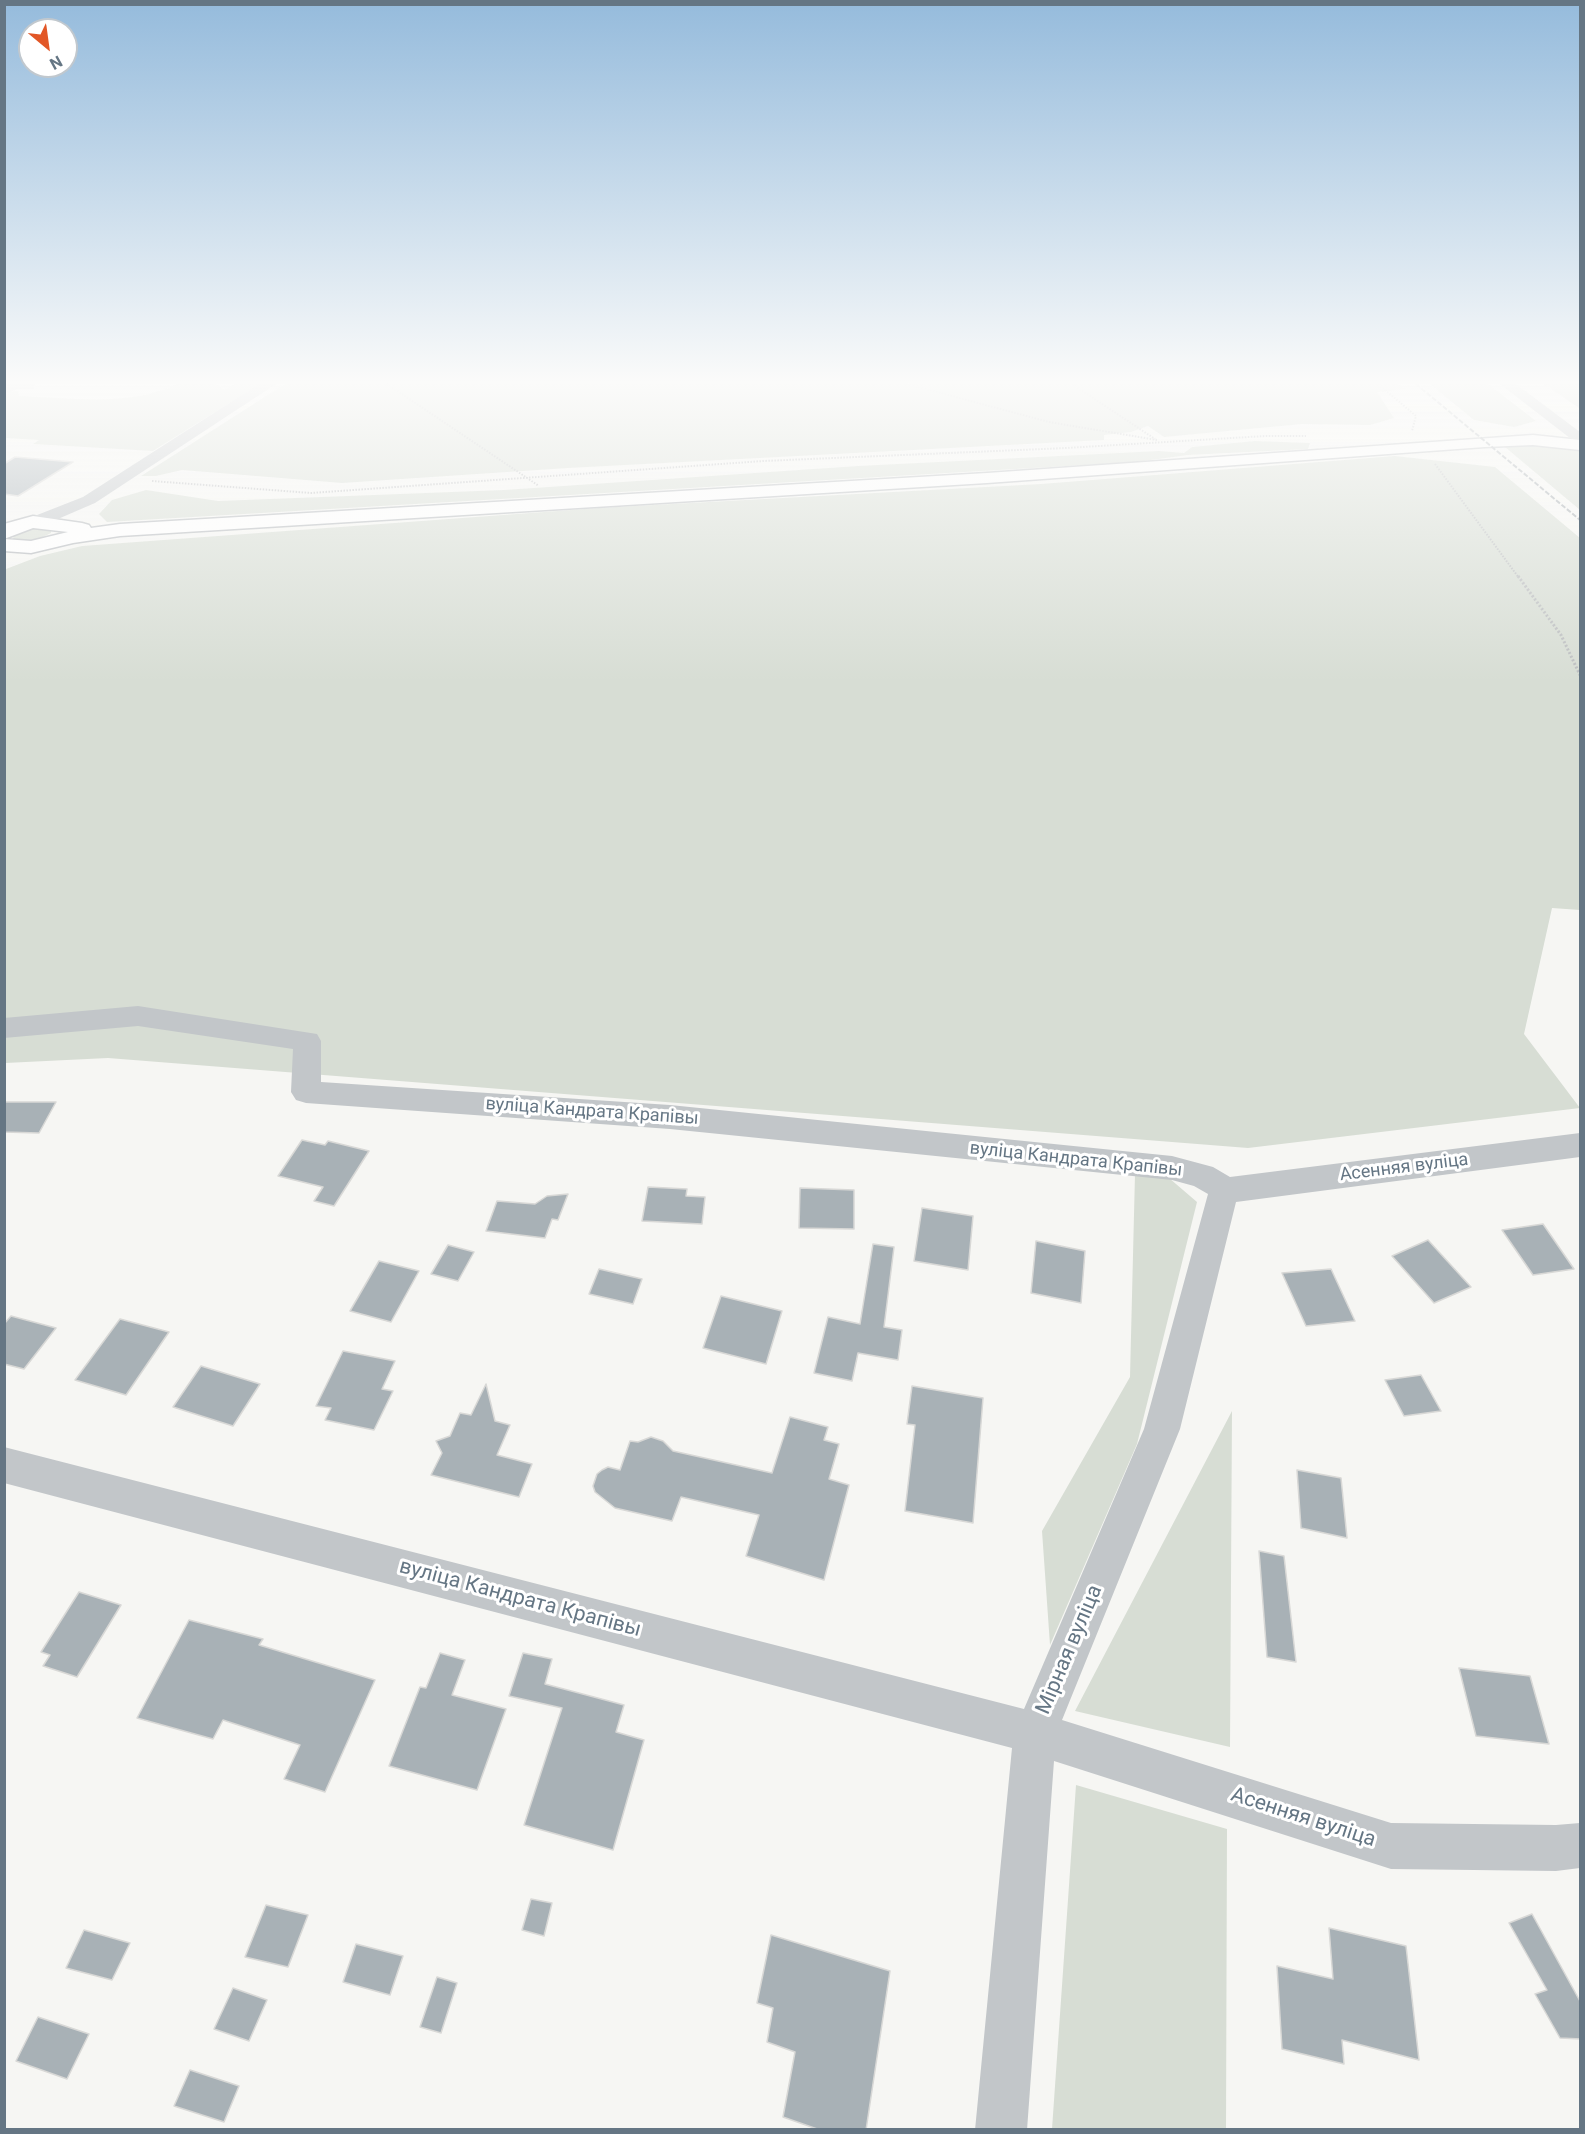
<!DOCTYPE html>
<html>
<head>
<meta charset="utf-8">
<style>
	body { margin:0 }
	#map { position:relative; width:1585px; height:2134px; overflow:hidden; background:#f6f6f3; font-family:Roboto,sans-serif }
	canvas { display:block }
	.frame { position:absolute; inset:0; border:6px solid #657684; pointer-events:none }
	.north { position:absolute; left:18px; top:18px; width:60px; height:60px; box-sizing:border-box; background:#fff; border:2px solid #c1c8ce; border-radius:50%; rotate:151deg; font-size:16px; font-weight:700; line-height:24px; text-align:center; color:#657684 }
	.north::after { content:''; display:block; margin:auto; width:21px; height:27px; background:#e25727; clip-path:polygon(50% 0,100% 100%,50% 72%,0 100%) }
</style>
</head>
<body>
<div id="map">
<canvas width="1585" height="2134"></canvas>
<div class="frame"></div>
<div class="north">N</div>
</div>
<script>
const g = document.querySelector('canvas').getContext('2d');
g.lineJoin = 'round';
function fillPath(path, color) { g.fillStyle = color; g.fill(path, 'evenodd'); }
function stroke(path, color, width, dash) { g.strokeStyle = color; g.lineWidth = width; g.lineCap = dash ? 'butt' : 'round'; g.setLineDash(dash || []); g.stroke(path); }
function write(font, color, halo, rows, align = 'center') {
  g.font = font + ' Roboto,sans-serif'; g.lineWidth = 6; g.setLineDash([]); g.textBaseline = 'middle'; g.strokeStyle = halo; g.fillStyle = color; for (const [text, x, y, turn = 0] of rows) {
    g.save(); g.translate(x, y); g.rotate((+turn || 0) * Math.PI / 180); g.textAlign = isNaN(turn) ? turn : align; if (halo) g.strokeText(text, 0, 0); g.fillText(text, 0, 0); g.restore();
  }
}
const green = new Path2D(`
	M178,384H216L225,390L234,384H260L153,451L33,444L39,440L5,438L4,392L18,391L19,396C71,398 130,407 178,384Z
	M285,384H1398L1405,389L1377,392L1394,418L1370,425L1302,424L1164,437L1148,426L1131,432L1104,435V440L568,468L342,483L182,470L156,476H141Z
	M1430,384H1488L1536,421L1514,427L1474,420Z
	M1544,384H1580V408H1579Z
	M1255,441L1310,443L1308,449L1188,455L1136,462L107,522L99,514L112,500L146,490L218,501L504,490L858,466L1159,451L1184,453L1192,447Z
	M1542,445L1580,449V510L1505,447Z
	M1395,456L1495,467L1580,538V910L1552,908L1524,1034L1580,1108L1248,1148L108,1058L5,1063L6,569L40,556L82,546L598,508L1041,484Z
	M33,527L51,529V533L35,541L13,539L14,534Z
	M1135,1174L1169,1178L1197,1202L1137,1444L1050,1645L1042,1531L1130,1377Z
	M1232,1411L1230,1747L1075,1711Z
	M1076,1785L1227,1829L1226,2129H1052Z`);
const building = new Path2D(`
	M15,457L73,462L18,496L4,494V464Z
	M4,1102H56L39,1133L4,1132Z
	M302,1140L325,1145L328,1141L369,1151L334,1206L314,1201L323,1187L278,1176Z
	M648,1187L687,1189L686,1196L705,1197L702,1224L642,1221Z
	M800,1188L854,1190V1229L799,1228Z
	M568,1194L558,1220L552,1219L545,1238L486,1231L497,1201L535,1204L547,1196Z
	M922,1208L973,1216L968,1270L914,1261Z
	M1543,1224L1574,1269L1533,1275L1502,1230Z
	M1428,1240L1471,1287L1434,1303L1392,1256Z
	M1036,1241L1085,1251L1081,1303L1031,1293Z
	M873,1244L894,1247L884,1327L902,1330L898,1360L858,1353L852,1381L814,1373L828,1317L860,1324Z
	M448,1245L474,1252L458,1281L431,1274Z
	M379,1261L419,1271L391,1322L350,1311Z
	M599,1269L642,1279L633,1304L589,1294Z
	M1331,1269L1355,1321L1306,1326L1282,1273Z
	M721,1296L782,1311L766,1364L703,1348Z
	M11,1316L56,1328L24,1369L4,1364V1324Z
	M120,1319L169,1332L126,1395L75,1380Z
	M343,1351L395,1361L382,1389L393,1391L374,1430L325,1420L331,1408L316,1406Z
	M201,1366L260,1384L233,1426L173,1407Z
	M1421,1375L1441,1411L1404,1416L1385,1380Z
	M486,1384L495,1421L510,1425L497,1455L532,1464L519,1497L431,1475L442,1453L436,1441L450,1436L460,1413L471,1415Z
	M912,1386L983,1398L973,1523L905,1511L915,1425L907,1424Z
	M790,1417L828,1427L824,1440L839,1444L829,1479L849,1485L824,1580L746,1556L759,1515L681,1497L672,1521L615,1508L595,1492L593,1486L597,1474L602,1470L608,1467L620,1470L630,1441L638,1442L651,1437L663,1441L673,1451L772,1473Z
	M1297,1470L1341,1478L1347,1538L1301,1528Z
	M1259,1551L1284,1556L1296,1662L1267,1657Z
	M79,1592L121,1605L77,1677L43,1666L50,1655L41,1652Z
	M189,1620L263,1639L259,1645L375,1680L325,1792L284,1779L300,1745L223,1720L213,1739L137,1718Z
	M440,1653L465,1660L452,1695L506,1709L477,1790L389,1766L420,1687L426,1688Z
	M523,1653L552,1659L545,1684L624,1705L616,1732L644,1740L613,1850L524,1825L562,1708L509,1696Z
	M1459,1668L1530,1676L1549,1744L1476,1736Z
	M531,1899L552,1903L544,1936L522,1930Z
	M266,1905L308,1915L288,1967L245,1957Z
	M1532,1914L1581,2003V2039L1560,2038L1535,1994L1547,1990L1509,1923Z
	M1329,1928L1406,1946L1419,2060L1342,2040L1344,2064L1282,2049L1277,1966L1333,1979Z
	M84,1930L130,1943L112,1980L66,1968Z
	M771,1935L890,1971L866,2130H820L783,2117L795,2052L767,2042L773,2008L757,2003Z
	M356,1944L403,1956L390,1995L343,1982Z
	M437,1977L457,1983L441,2033L420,2027Z
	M233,1988L267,2000L249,2041L214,2029Z
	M38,2017L89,2034L67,2079L16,2061Z
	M190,2070L239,2086L224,2122L174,2106Z`);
const pathFar1 = new Path2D(`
	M387,384L539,486
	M907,384L1049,422L1157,440
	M1072,384L1155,439
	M1378,384L1416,416L1412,431
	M1435,464L1519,578
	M152,481L311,493L763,461L1066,448L1265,436H1306`);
const path = new Path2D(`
	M1518,576L1561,635L1580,675`);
const minor = new Path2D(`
	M35,384L34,389H18L4,394L6,384Z
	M259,384H276L95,503L44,525H32L30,521L32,517L83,497Z
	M1500,384H1516L1580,432V443L1575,442Z
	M138,1006L317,1034L321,1041V1082L670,1105L1172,1156L1213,1167L1230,1177L1580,1133V1157L1236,1202L1180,1429L1062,1720L1391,1823L1556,1825L1580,1823V1868L1556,1871L1391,1869L1054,1761L1027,2130H975L1012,1748L4,1483V1447L1024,1709L1144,1429L1208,1194L1194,1186L1172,1180L670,1129L306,1103L296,1100L291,1092L293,1049L138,1026L4,1038V1018Z`);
const major = new Path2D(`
	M1533,435L1580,440V450L1533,445L1485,447L987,483L120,536L73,543L31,553L4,551V539L31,541L68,532L33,528L4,539V524L33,516L82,523L89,525L91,528L120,524L987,473Z`);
const rail = new Path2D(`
	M1416,384L1580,520`);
const streetNames = [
	["вуліца Кандрата Крапівы",592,1112,4],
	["вуліца Кандрата Крапівы",1076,1160,6],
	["Асенняя вуліца",1404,1168,-7]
];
const nearStreetnames = [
	["вуліца Кандрата Крапівы",520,1599,15],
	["Мірная вуліца",1070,1650,-67],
	["Асенняя вуліца",1303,1818,18]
];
fillPath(green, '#d7ddd4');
fillPath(building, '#a8b1b6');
stroke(building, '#d8d8d6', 1.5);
stroke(major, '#b5b9bd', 3);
stroke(pathFar1, '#bcbec0', 2, [1.5, 1.5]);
stroke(path, '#bcbec0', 3, [2, 2]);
fillPath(minor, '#c2c6c9');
fillPath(major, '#fff');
stroke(rail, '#a2a9ae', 2, [5, 2]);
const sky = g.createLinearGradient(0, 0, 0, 683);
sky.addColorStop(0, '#95bbdc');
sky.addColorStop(0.56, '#fbfbfa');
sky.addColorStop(1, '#fbfbfa00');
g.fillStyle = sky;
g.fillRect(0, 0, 1585, 683);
write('18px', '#657684', '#fff', streetNames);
write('21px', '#657684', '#fff', nearStreetnames);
</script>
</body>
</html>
